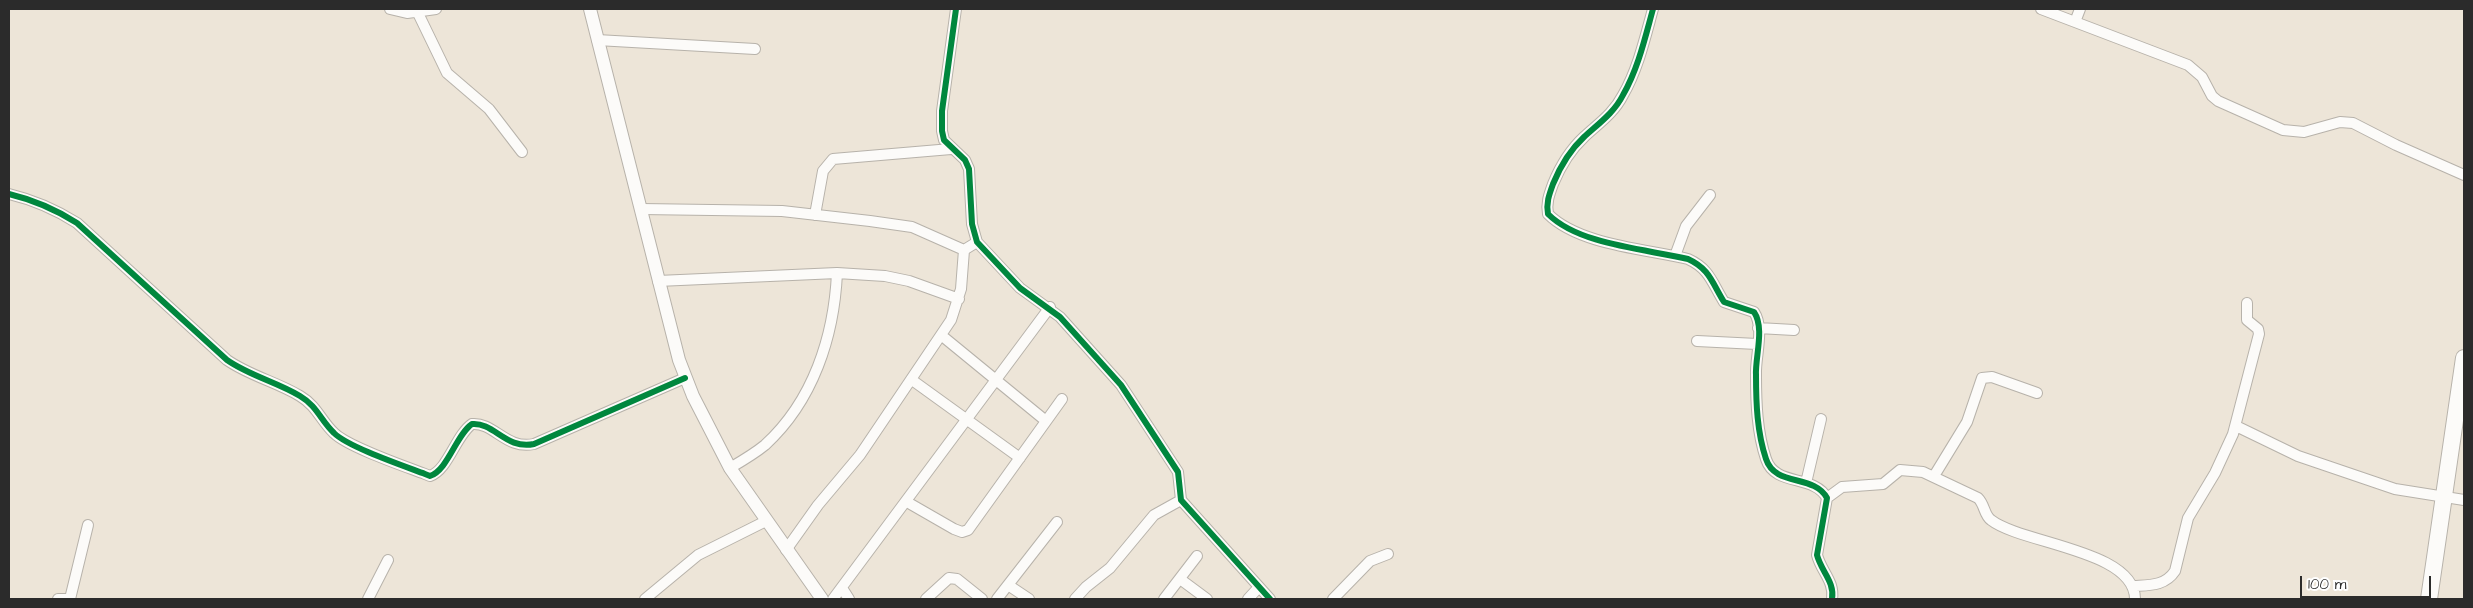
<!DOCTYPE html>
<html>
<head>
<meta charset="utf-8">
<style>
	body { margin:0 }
	#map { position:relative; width:2473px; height:608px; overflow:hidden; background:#ede5d8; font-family:"Architects Daughter",sans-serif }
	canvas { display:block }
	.frame { position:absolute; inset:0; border:10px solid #2b2b2b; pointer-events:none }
	.scale { position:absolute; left:2300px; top:576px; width:131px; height:22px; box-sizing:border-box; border:2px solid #2b2b2b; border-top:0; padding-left:6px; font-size:15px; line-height:18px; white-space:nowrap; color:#2b2b2b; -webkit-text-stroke:4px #fff; paint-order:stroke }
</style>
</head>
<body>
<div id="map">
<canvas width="2473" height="608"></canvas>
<div class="frame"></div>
<div class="scale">100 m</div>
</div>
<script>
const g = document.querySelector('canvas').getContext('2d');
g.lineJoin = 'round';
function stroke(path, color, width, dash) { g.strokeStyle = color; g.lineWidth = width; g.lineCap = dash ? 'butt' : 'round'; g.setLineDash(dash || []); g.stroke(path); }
const minor = new Path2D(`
	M390,9L407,13L436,9
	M416,9L447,73L489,109L522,152
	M956,9L942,111V131L944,140L965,160L969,169L972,224L977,242L1020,288L1060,317L1121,385L1178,472L1181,500L1270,599
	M1653,9C1645,38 1638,69 1623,95C1614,113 1598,124 1584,137C1570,150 1560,167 1553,184C1549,195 1546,203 1548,214C1579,245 1646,249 1688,259C1710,269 1712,283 1724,302L1754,312C1765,328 1755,357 1756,375C1756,403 1757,432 1766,459C1775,487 1814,474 1827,498L1817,555C1821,571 1835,582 1832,599
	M2041,9L2188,65L2202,77L2212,96L2218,101L2283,130L2304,132L2340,122L2353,123L2396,145L2464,175
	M2075,22L2080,9
	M597,40L755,49
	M9,194C34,200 55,209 77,223L227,360C250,376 277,382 300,396C317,406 321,421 334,433C348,447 404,466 425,474L430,476C448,470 456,435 472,424C494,422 506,450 534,444L685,378
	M641,209L782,211L870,221L912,227L964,250
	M815,215L823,171L833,159L951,149
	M1675,256L1686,226L1710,195
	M658,281L837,273L885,276L909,281L959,299
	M1758,328L1794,330
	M941,335L1046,421
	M1697,341L1757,344
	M912,380L1020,458
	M2236,426L2298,456L2395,489L2464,500
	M730,468C742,461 754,454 765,445C813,401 834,337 837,273
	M1934,476L1967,422L1982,378L1992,377L2037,393
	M1806,483L1821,419
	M1827,498L1842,487L1883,484L1900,470L1923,472L1978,498C1985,505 1984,515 1991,520C2022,544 2135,550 2135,599
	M907,502L954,529L962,532L968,530L1062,399
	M786,550L818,505L860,455L951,320L961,289L964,250L977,242
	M1180,579L1207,599
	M1008,585L1029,599
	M2134,586C2150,585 2165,586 2175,571L2188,518L2215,473L2233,434L2259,334L2258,329L2247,320V303
	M842,588L849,599
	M58,599H70
	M70,599L88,525
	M368,599L388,560
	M645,599L698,555L766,521
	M833,599L1050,307
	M926,599L949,578L957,579L982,599
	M997,599L1057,522
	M1075,599L1086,587L1110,568L1154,515L1181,500
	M1164,599L1197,556
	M1248,599L1259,587
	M1333,599L1370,561L1388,554`);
const tertiary = new Path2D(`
	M590,9L679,360L693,396L730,468L822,599`);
const trunk = new Path2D(`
	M2429,599L2464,358`);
const cycleway = new Path2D(`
	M956,9L942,111V131L944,140L965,160L969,169L972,224L977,242L1020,288L1060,317L1121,385L1178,472L1181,500L1270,599
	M1653,9C1645,38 1638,69 1623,95C1614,113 1598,124 1584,137C1570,150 1560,167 1553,184C1549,195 1546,203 1548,214C1579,245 1646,249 1688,259C1710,269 1712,283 1724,302L1754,312C1765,328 1755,357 1756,375C1756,403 1757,432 1766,459C1775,487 1814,474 1827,498L1817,555C1821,571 1835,582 1832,599
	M9,194C34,200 55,209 77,223L227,360C250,376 277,382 300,396C317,406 321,421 334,433C348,447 404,466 425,474L430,476C448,470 456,435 472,424C494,422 506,450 534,444L685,378`);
stroke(minor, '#b7b2aa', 12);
stroke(tertiary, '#b7b2aa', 14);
stroke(trunk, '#b7b2aa', 18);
stroke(minor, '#fcfbf9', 10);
stroke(tertiary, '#fcfbf9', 12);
stroke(trunk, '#fcfbf9', 16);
stroke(cycleway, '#00873e', 6);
</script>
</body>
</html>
